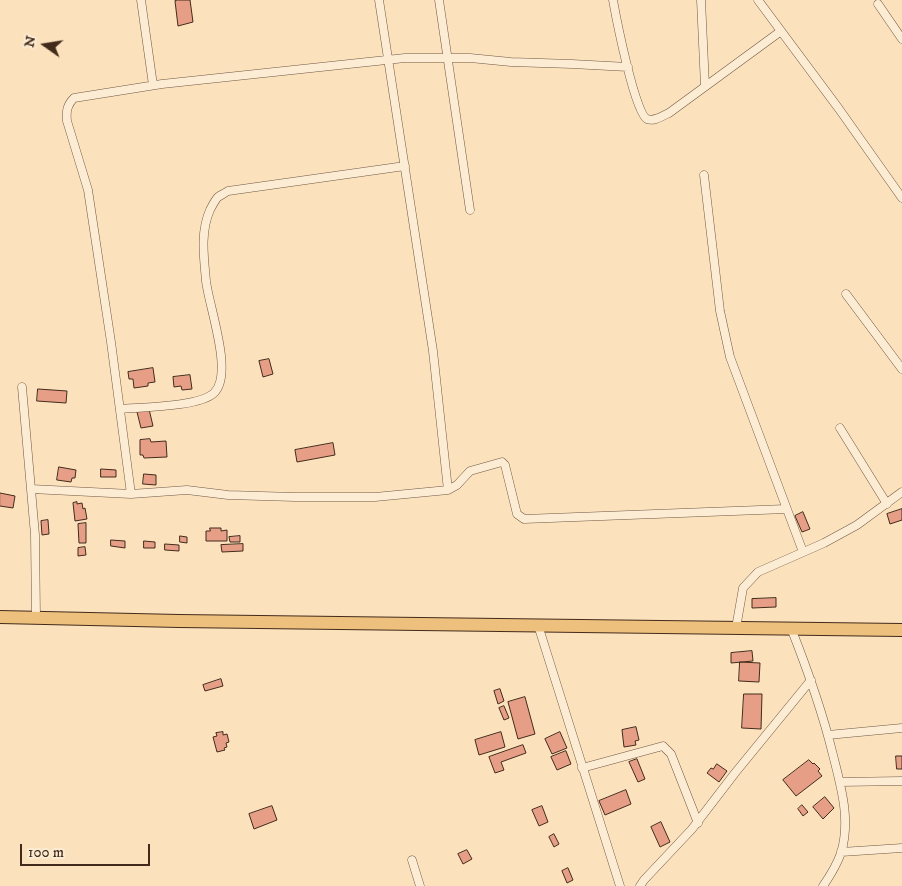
<!DOCTYPE html>
<html>
<head>
<meta charset="utf-8">
<style>
	body { margin:0 }
	#map { position:relative; width:902px; height:886px; overflow:hidden; background:#fbe1bc; font-family:"IM FELL DW Pica",serif }
	canvas { display:block }
	.north { position:absolute; left:20px; top:20px; width:50px; height:50px; -webkit-text-stroke:4px #fcecd3; paint-order:stroke; rotate:283deg; font-size:14px; font-weight:700; line-height:20px; text-align:center; color:#432b1b }
	.north::after { content:''; display:block; margin:auto; width:18px; height:22px; background:#432b1b; clip-path:polygon(50% 0,100% 100%,50% 72%,0 100%) }
	.scale { position:absolute; left:20px; top:844px; width:130px; height:22px; box-sizing:border-box; border:2px solid #432b1b; border-top:0; padding-left:6px; font-size:15px; line-height:18px; white-space:nowrap; color:#432b1b; -webkit-text-stroke:4px #fcecd3; paint-order:stroke }
</style>
</head>
<body>
<div id="map">
<canvas width="902" height="886"></canvas>
<div class="north">N</div>
<div class="scale">100 m</div>
</div>
<script>
const g = document.querySelector('canvas').getContext('2d');
g.lineJoin = 'round';
function fillPath(path, color) { g.fillStyle = color; g.fill(path, 'evenodd'); }
function stroke(path, color, width, dash) { g.strokeStyle = color; g.lineWidth = width; g.lineCap = dash ? 'butt' : 'round'; g.setLineDash(dash || []); g.stroke(path); }
const building = new Path2D(`
	M178,0H190L193,22L178,26L175,1Z
	M269,359L273,374L263,377L259,361Z
	M153,368L155,382L148,383V386L134,388L133,379H129L128,372Z
	M190,375L192,389L182,390L181,386L174,387L173,377Z
	M38,389L67,391L66,403L37,401Z
	M149,409L153,426L141,428L137,412Z
	M150,439L151,442L166,441L167,457L144,458L143,455H140V440Z
	M333,443L335,455L297,462L295,450Z
	M59,467L76,470L75,478H72L71,482L57,480Z
	M101,469L116,470V477H101Z
	M144,474L156,475V485L143,484Z
	M0,493L15,496L13,508L0,506Z
	M77,502V504L82,503L83,509L85,508L87,519L75,521L73,503Z
	M902,509V520L890,524L887,514Z
	M803,512L810,529L802,532L795,516Z
	M48,520L49,534L42,535L41,521Z
	M86,523V543H79L78,524Z
	M210,528H221V531L227,530V541H206V531H210Z
	M180,536L187,537V543L180,542Z
	M240,536V542H230L229,537Z
	M111,540L125,541V548L111,546Z
	M144,541L155,542V548H144Z
	M165,544L179,545V551L165,550Z
	M243,544V551L222,552L221,545Z
	M85,547L86,555L78,556V548Z
	M776,598V607L752,608V599Z
	M752,651L753,661L731,663V653Z
	M740,662L760,663L759,682L739,681Z
	M221,679L223,686L205,691L203,685Z
	M500,689L504,701L498,704L494,691Z
	M744,694H762L761,729L742,728Z
	M525,697L535,734L518,739L508,702Z
	M504,706L509,718L504,720L499,708Z
	M636,727L639,740L635,741L636,745L624,747L622,730Z
	M223,732V735L227,734L229,742L226,743L227,747L224,748L225,750L217,752L213,737L217,736L216,733Z
	M501,732L505,747L479,755L475,740Z
	M560,732L567,748L552,754L545,739Z
	M523,745L526,753L501,762L504,770L495,773L489,757Z
	M566,751L571,764L557,770L551,757Z
	M896,756H902V769H897Z
	M637,759L645,779L638,782L629,762Z
	M809,760L813,764L814,763L820,769L818,771L822,776L796,796L783,780Z
	M717,764L727,771L719,782L707,773L711,768L713,769Z
	M626,790L631,804L605,815L599,801Z
	M825,797L834,808L823,819L813,807Z
	M802,805L808,812L803,816L798,809Z
	M272,806L277,820L254,829L249,814Z
	M542,806L548,822L539,826L532,810Z
	M661,822L670,842L660,847L651,827Z
	M554,834L559,844L554,847L549,837Z
	M467,850L472,859L463,864L458,854Z
	M568,868L573,880L567,883L562,871Z`);
const minor = new Path2D(`
	M141,0L153,85
	M379,0L433,351L448,490
	M439,0L470,210
	M613,0C616,17 635,114 647,119C654,122 662,116 669,113L781,31
	M701,0L705,86
	M758,0L839,109L902,198
	M878,4L902,39
	M704,175L720,311L730,357L803,552
	M846,294L902,369
	M22,387L35,535L36,617
	M120,409C142,407 199,407 214,393C234,374 209,307 206,281C204,258 200,232 210,210C212,206 215,200 218,197C221,195 225,193 228,191L405,166
	M840,428L887,504
	M31,489L131,494L187,490L228,495L295,497H375L448,490L457,485L470,471L502,462L505,465L517,514L524,519L786,509
	M131,494L111,342L88,190L67,121C66,111 67,105 74,98L162,84L405,58H470L511,62L572,64L628,67
	M538,625L620,886
	M736,628L743,588L758,572L824,543L857,525L902,492
	M791,628C808,671 822,710 833,755C841,787 851,820 841,853C837,864 830,876 823,886
	M828,735L902,728
	M582,768L663,746L671,754L698,823
	M840,782L902,781
	M841,852L902,848
	M412,860L420,886
	M640,886L644,880L692,829L735,773L811,680`);
const primary = new Path2D(`
	M0,617L179,621L902,630`);
fillPath(building, '#e69f86');
stroke(building, '#432b1b', 1);
stroke(minor, '#715843', 9);
stroke(primary, '#432b1b', 14);
stroke(minor, '#fcecd3', 8);
stroke(primary, '#eec07e', 12);
</script>
</body>
</html>
